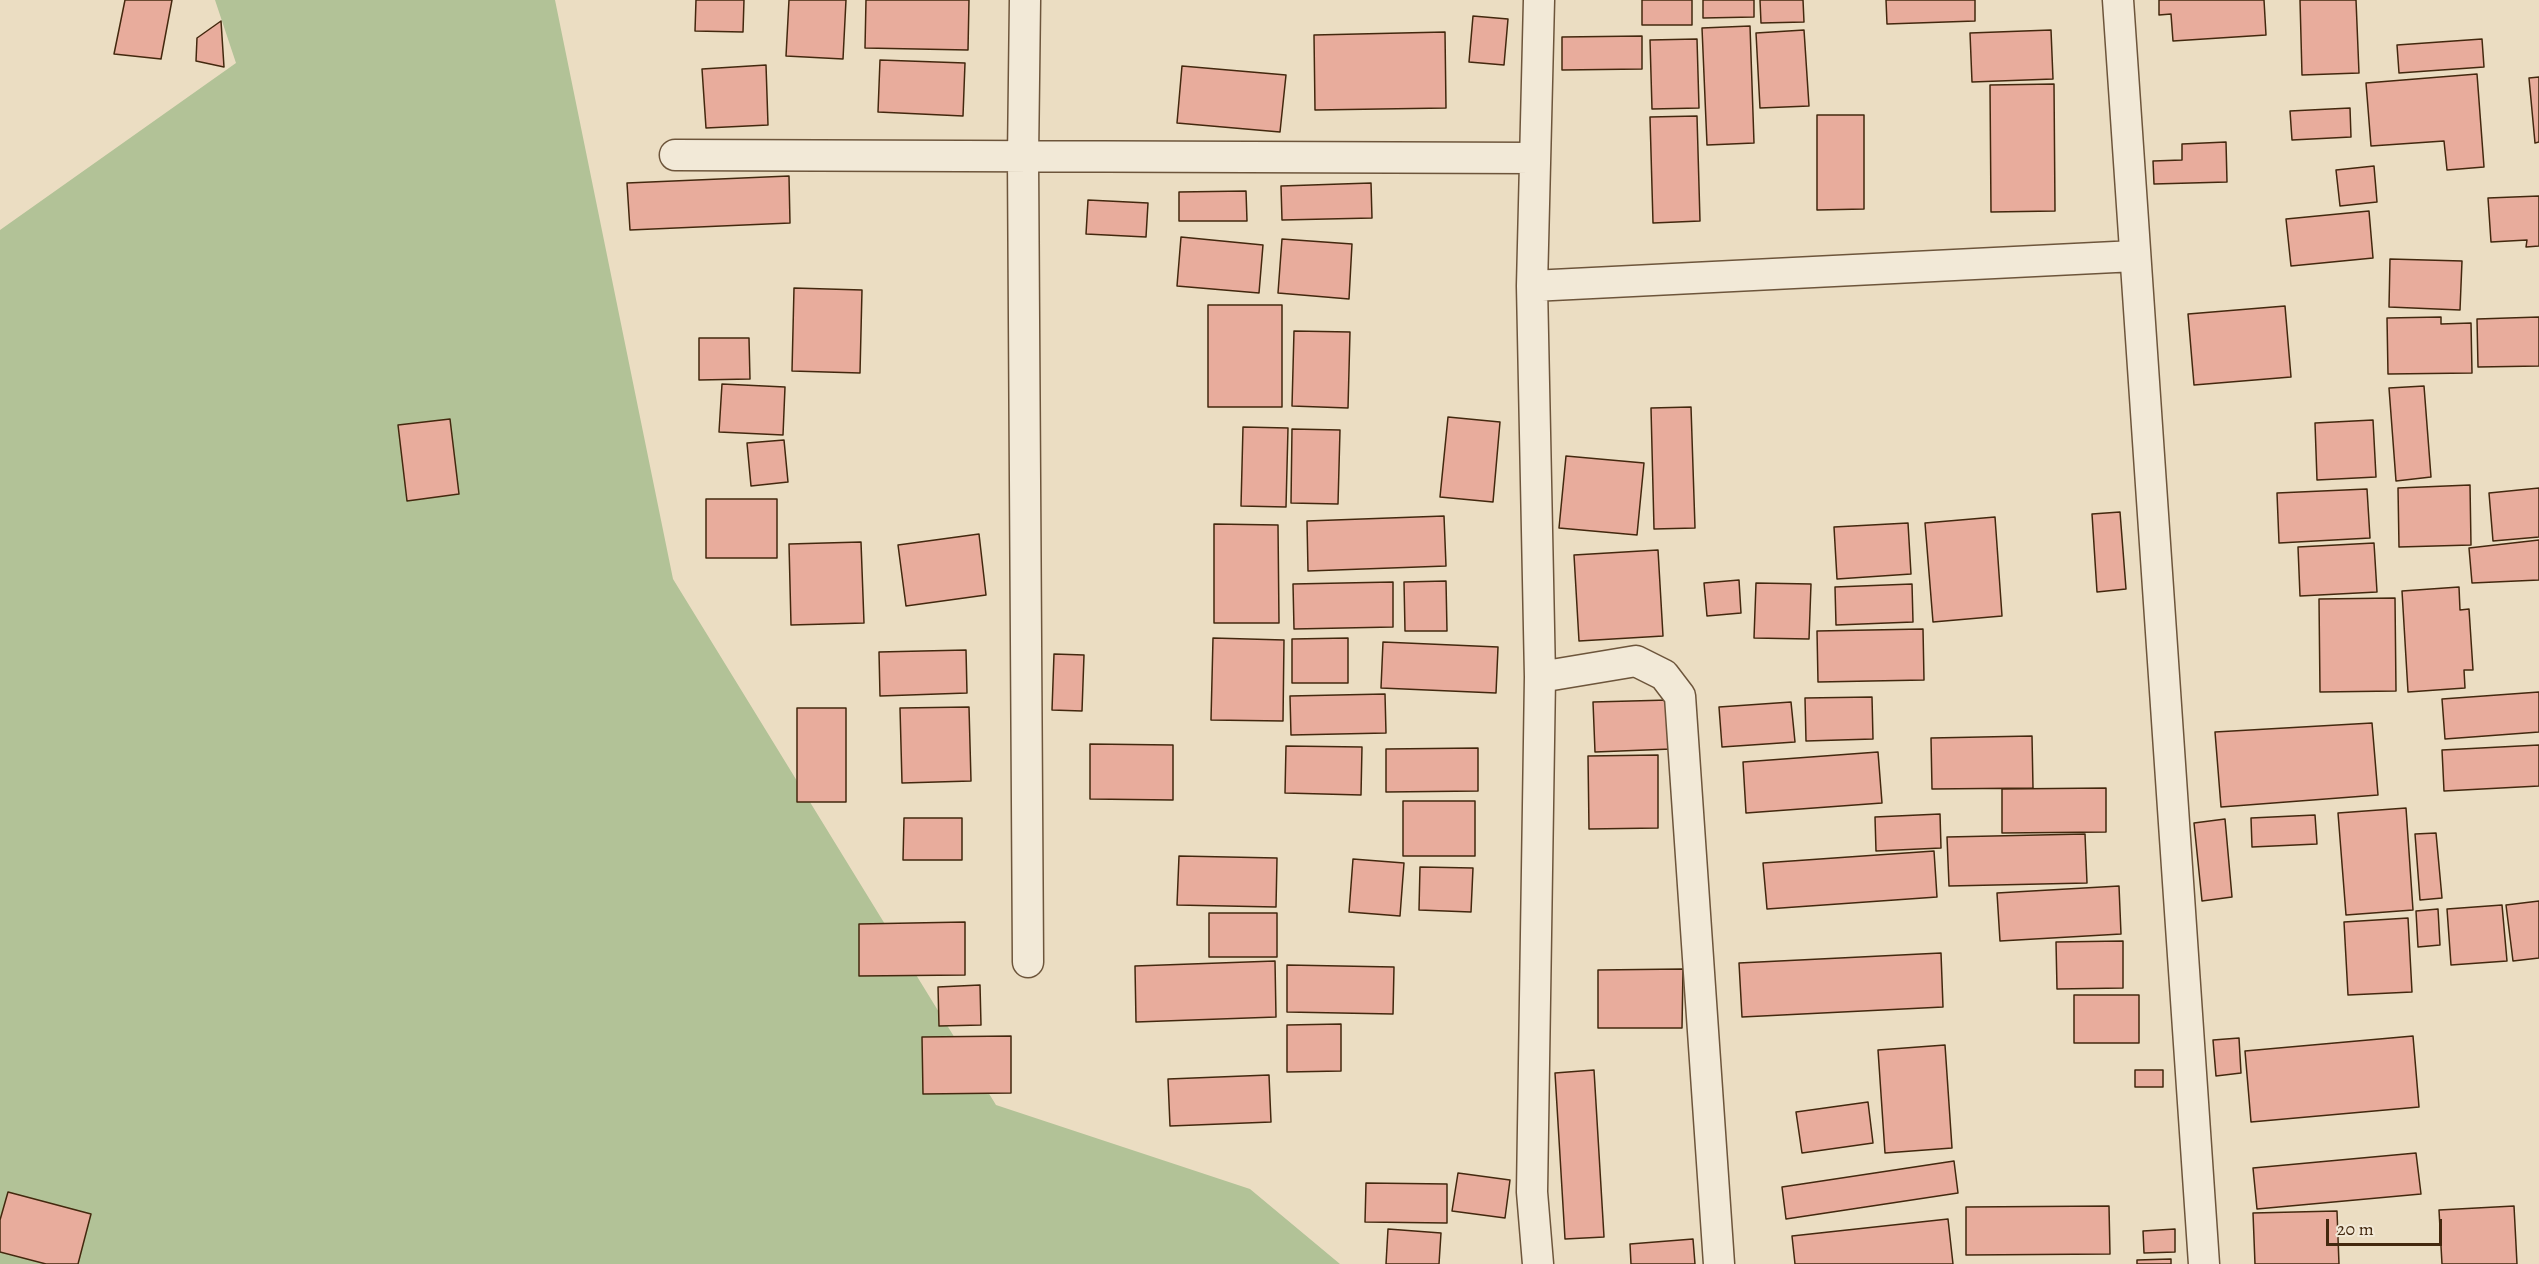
<!DOCTYPE html>
<html>
<head>
<meta charset="utf-8">
<style>
	body { margin:0 }
	#map { position:relative; width:2539px; height:1264px; overflow:hidden; background:#ebddc2; font-family:Alegreya,serif }
	canvas { display:block }
	.scale { position:absolute; left:2326px; top:1219px; width:116px; height:27px; box-sizing:border-box; border:3px solid #43280e; border-top:0; padding-left:8px; font-size:18px; line-height:21px; white-space:nowrap; color:#43280e; -webkit-text-stroke:4px #f2e9d7; paint-order:stroke }
</style>
</head>
<body>
<div id="map">
<canvas width="2539" height="1264"></canvas>
<div class="scale">20 m</div>
</div>
<script>
const g = document.querySelector('canvas').getContext('2d');
g.lineJoin = 'round';
function fillPath(path, color) { g.fillStyle = color; g.fill(path, 'evenodd'); }
function stroke(path, color, width, dash) { g.strokeStyle = color; g.lineWidth = width; g.lineCap = dash ? 'butt' : 'round'; g.setLineDash(dash || []); g.stroke(path); }
const green = new Path2D(`
	M215,0H555L673,579L996,1105L1250,1189L1340,1264H0V230L236,63Z`);
const building = new Path2D(`
	M125,0H172L161,59L114,54Z
	M696,0H744L743,32L695,31Z
	M789,0H846L843,59L786,56Z
	M866,0H969L968,50L865,48Z
	M1642,0H1692V25H1642Z
	M1703,0H1754V17L1703,18Z
	M1760,0H1803L1804,22L1761,23Z
	M1886,0H1975V21L1887,24Z
	M2159,0H2264L2266,35L2173,41L2171,14L2159,15Z
	M2300,0H2356L2359,73L2302,75Z
	M1473,16L1508,19L1504,65L1469,62Z
	M221,21L224,67L196,61L197,38Z
	M1750,26L1754,143L1707,145L1702,28Z
	M1804,30L1809,106L1760,108L1756,33Z
	M2051,30L2053,79L1972,82L1970,33Z
	M1445,32L1446,108L1315,110L1314,35Z
	M1642,36V69L1562,70V37Z
	M1697,39L1699,108L1652,109L1650,40Z
	M2482,39L2484,67L2399,73L2397,45Z
	M880,60L965,63L963,116L878,112Z
	M766,65L768,125L706,128L702,69Z
	M1182,66L1286,75L1280,132L1177,123Z
	M2477,74L2484,167L2447,170L2444,141L2371,146L2366,83Z
	M2539,77V142L2535,143L2529,78Z
	M2054,84L2055,211L1991,212L1990,85Z
	M2350,108L2351,137L2292,140L2290,111Z
	M1817,115H1864V209L1817,210Z
	M1697,116L1700,221L1653,223L1650,117Z
	M2226,142L2227,182L2154,184L2153,161L2182,160V144Z
	M2374,166L2377,202L2340,206L2336,170Z
	M789,176L790,223L630,230L627,183Z
	M1371,183L1372,218L1282,220L1281,186Z
	M1246,191L1247,221H1179V192Z
	M2539,196V246L2526,247L2527,240L2491,242L2488,198Z
	M1088,200L1148,203L1146,237L1086,234Z
	M2369,211L2373,258L2291,266L2286,219Z
	M1181,237L1263,245L1259,293L1177,286Z
	M1282,239L1352,244L1349,299L1278,293Z
	M2390,259L2462,261L2460,310L2389,307Z
	M794,288L862,290L860,373L792,371Z
	M1208,305H1282V407H1208Z
	M2285,306L2291,377L2194,385L2188,314Z
	M2441,317V324L2471,323L2472,373L2388,374L2387,318Z
	M2539,317V366L2478,367L2477,319Z
	M1294,331L1350,332L1348,408L1292,406Z
	M699,338H749L750,379L699,380Z
	M722,384L785,387L783,435L719,432Z
	M2424,386L2431,477L2396,481L2389,388Z
	M1691,407L1695,528L1654,529L1651,408Z
	M1448,417L1500,422L1493,502L1440,497Z
	M450,419L459,494L407,501L398,425Z
	M2373,420L2376,477L2317,480L2315,423Z
	M1243,427L1288,428L1286,507L1241,506Z
	M1292,429L1340,430L1338,504L1291,503Z
	M784,440L788,482L751,486L747,443Z
	M1566,456L1644,463L1637,535L1559,528Z
	M2470,485L2471,545L2399,547L2398,488Z
	M2539,488V537L2493,541L2489,493Z
	M2367,489L2370,538L2279,543L2277,493Z
	M706,499H777V558H706Z
	M2120,512L2126,589L2097,592L2092,514Z
	M1444,516L1446,566L1308,571L1307,521Z
	M1995,517L2002,616L1933,622L1925,523Z
	M1908,523L1911,574L1837,579L1834,527Z
	M1214,524L1278,525L1279,623H1214Z
	M979,534L986,595L906,606L898,545Z
	M2539,540V580L2472,583L2469,548Z
	M861,542L864,623L791,625L789,544Z
	M2374,543L2377,592L2300,596L2298,547Z
	M1658,550L1663,636L1579,641L1574,555Z
	M1739,580L1741,613L1707,616L1704,583Z
	M1446,581L1447,631H1405L1404,582Z
	M1393,582V627L1294,629L1293,584Z
	M1756,583L1811,584L1809,639L1754,638Z
	M1912,584L1913,622L1836,625L1835,587Z
	M2459,587L2460,610L2469,609L2473,670H2464L2465,688L2408,692L2402,591Z
	M2395,598L2396,691L2320,692L2319,599Z
	M1923,629L1924,680L1818,682L1817,631Z
	M1213,638L1284,640L1283,721L1211,720Z
	M1348,638V683H1292V639Z
	M1383,642L1498,647L1496,693L1381,688Z
	M966,650L967,693L880,696L879,652Z
	M1054,654L1084,655L1082,711L1052,710Z
	M2539,692V732L2445,739L2442,699Z
	M1385,694L1386,733L1291,735L1290,696Z
	M1872,697L1873,739L1806,741L1805,698Z
	M1669,700L1671,749L1595,752L1593,702Z
	M1791,702L1795,742L1722,747L1719,707Z
	M969,707L971,781L902,783L900,708Z
	M797,708H846V802H797Z
	M2372,723L2378,795L2221,807L2215,732Z
	M2032,736L2033,788L1932,789L1931,738Z
	M1090,744L1173,745V800L1090,799Z
	M2539,745V786L2444,791L2442,750Z
	M1286,746L1362,747L1361,795L1285,793Z
	M1478,748V791L1386,792V749Z
	M1878,752L1882,803L1746,813L1743,762Z
	M1658,755V828L1589,829L1588,756Z
	M2106,788V832L2002,833V789Z
	M1403,801H1475V856H1403Z
	M2406,808L2413,910L2346,915L2338,813Z
	M1940,814L1941,848L1876,851L1875,817Z
	M2315,815L2317,844L2252,847L2251,818Z
	M904,818H962V860H903Z
	M2225,819L2232,897L2202,901L2194,823Z
	M2436,833L2442,898L2420,900L2415,834Z
	M2085,834L2087,883L1949,886L1947,837Z
	M1934,851L1937,897L1767,909L1763,863Z
	M1179,856L1277,858L1276,907L1177,905Z
	M1353,859L1404,863L1400,916L1349,912Z
	M1420,867L1473,868L1471,912L1419,910Z
	M2119,886L2121,934L2000,941L1997,893Z
	M2539,901V958L2513,961L2506,905Z
	M2502,905L2507,961L2451,965L2447,909Z
	M2438,909L2440,945L2418,947L2416,911Z
	M1209,913H1277V957H1209Z
	M2408,918L2412,992L2348,995L2344,922Z
	M965,922V975L859,976V924Z
	M2123,941V988L2057,989L2056,942Z
	M1941,953L1943,1007L1742,1017L1739,963Z
	M1275,961L1276,1017L1136,1022L1135,966Z
	M1287,965L1394,967L1393,1014L1287,1012Z
	M1683,969L1682,1028H1598V970Z
	M980,985L981,1025L939,1026L938,987Z
	M2074,995H2139V1043H2074Z
	M1341,1024V1071L1287,1072V1025Z
	M1011,1036V1093L923,1094L922,1037Z
	M2413,1036L2419,1107L2251,1122L2245,1051Z
	M2239,1038L2241,1073L2216,1076L2213,1040Z
	M1945,1045L1952,1148L1885,1153L1878,1050Z
	M1594,1070L1604,1237L1565,1239L1555,1073Z
	M2135,1070H2163V1087H2135Z
	M1269,1075L1271,1122L1170,1126L1168,1079Z
	M1868,1102L1873,1143L1802,1153L1796,1112Z
	M2416,1153L2421,1194L2257,1209L2253,1168Z
	M1954,1161L1958,1193L1786,1219L1782,1187Z
	M1458,1173L1510,1180L1505,1218L1452,1211Z
	M1366,1183L1447,1184V1223L1365,1222Z
	M8,1192L91,1214L78,1264H46L0,1252V1220Z
	M2109,1206L2110,1254L1966,1255V1207Z
	M2514,1206L2517,1264H2442L2439,1210Z
	M2337,1211L2339,1264H2255L2253,1213Z
	M1948,1219L1953,1264H1795L1792,1236Z
	M1388,1229L1441,1233L1439,1264H1386Z
	M2175,1229V1252L2144,1253L2143,1231Z
	M1693,1239L1695,1264H1631L1630,1244Z
	M2171,1259V1264H2137V1260Z`);
const minor = new Path2D(`
	M1025,0L1023,158L1028,962
	M2118,0L2204,1264
	M675,155L1535,158
	M1532,286L2135,256
	M1540,677L1636,661L1664,675L1680,696L1719,1264
	M1538,1264L1532,1192L1540,677L1532,286L1539,0`);
fillPath(green, '#b2c297');
fillPath(building, '#e8ac9c');
stroke(building, '#43280e', 1.5);
stroke(minor, '#6d553b', 33);
stroke(minor, '#f2e9d7', 30);
</script>
</body>
</html>
